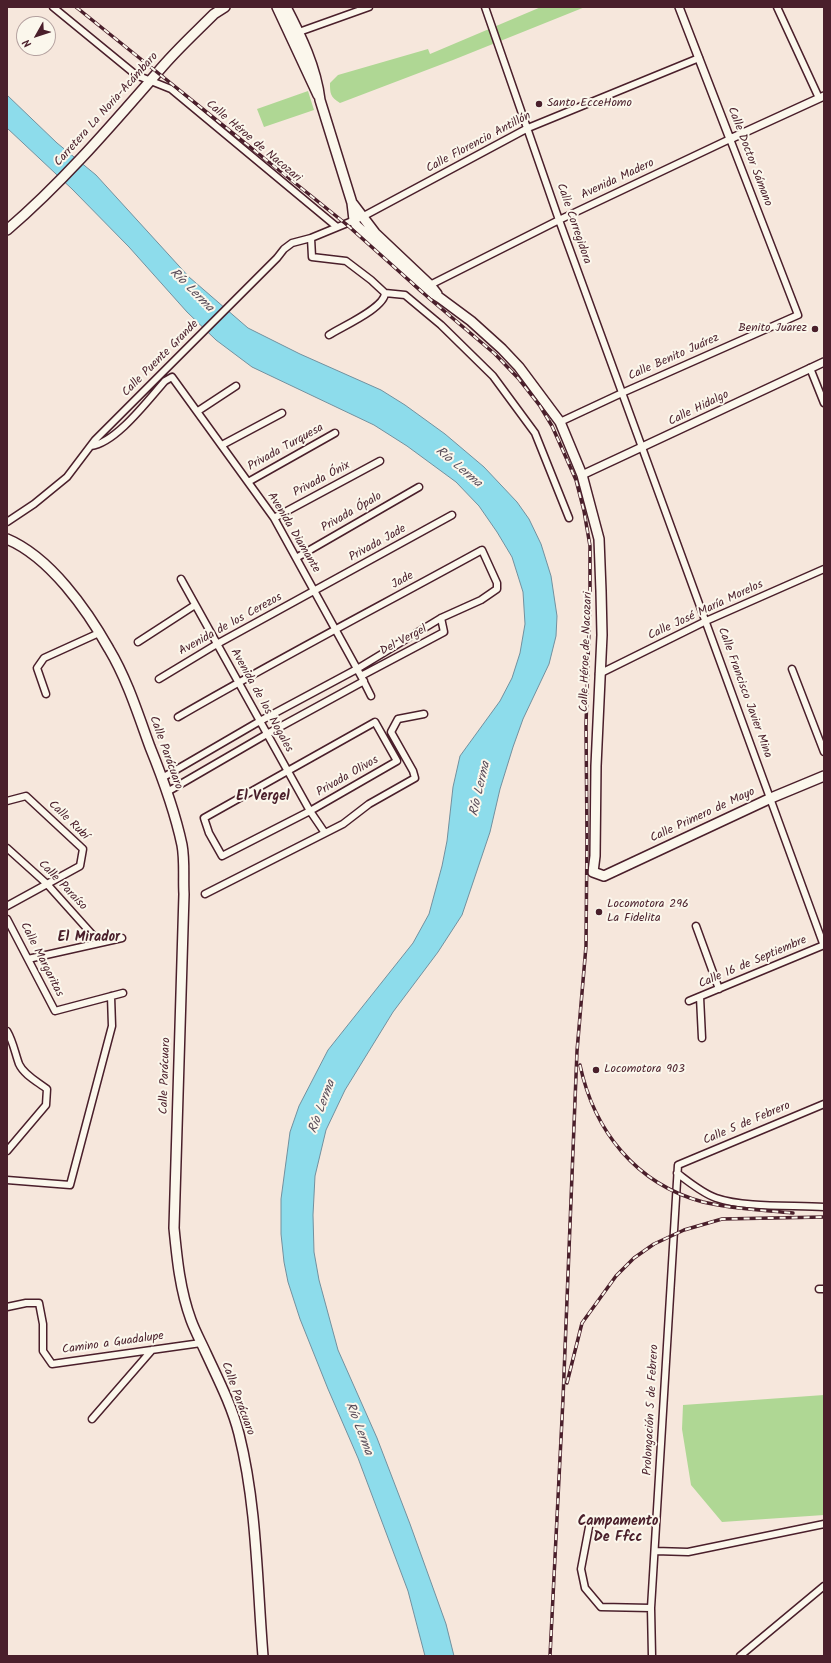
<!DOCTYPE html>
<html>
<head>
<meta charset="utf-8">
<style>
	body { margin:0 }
	#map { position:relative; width:831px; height:1663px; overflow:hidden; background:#f6e7dc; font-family:Kalam,sans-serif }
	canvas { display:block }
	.frame { position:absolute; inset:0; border:8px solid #4a1f2b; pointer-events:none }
	.north { position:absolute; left:16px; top:16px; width:40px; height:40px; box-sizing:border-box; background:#fbf7ec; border:1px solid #b4a19f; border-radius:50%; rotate:231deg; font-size:11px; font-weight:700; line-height:16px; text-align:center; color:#4a1f2b }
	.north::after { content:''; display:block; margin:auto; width:14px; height:18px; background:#4a1f2b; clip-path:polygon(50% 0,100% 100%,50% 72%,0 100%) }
</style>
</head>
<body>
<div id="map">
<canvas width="831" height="1663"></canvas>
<div class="frame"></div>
<div class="north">N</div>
</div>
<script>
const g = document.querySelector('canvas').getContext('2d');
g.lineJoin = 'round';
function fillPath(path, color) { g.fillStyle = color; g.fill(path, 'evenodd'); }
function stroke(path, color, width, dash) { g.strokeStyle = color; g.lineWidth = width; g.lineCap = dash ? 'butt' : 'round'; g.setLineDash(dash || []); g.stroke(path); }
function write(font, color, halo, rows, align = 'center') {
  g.font = font + ' Kalam,sans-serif'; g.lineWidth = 4; g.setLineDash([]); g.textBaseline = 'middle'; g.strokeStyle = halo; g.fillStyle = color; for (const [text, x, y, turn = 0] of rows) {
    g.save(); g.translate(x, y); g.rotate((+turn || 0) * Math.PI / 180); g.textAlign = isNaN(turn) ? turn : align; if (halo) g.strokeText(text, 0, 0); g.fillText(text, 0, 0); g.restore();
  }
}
const green = new Path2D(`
	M541,7H585L453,60L340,103C330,97 330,93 330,83L338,75L428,49L430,54Z
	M308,91L314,110L264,127L257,109Z
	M824,1395V1515L722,1522L691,1485L682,1429L683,1405Z`);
const water = new Path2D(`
	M7,95L57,143L96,175L189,277L248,328L300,354L381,390L405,405L445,434L484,467L517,502L529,519L541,544L551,576L557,616L556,636L549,664L523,719L513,747L500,789L490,832L462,915L438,952L393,1012L345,1090L326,1130L315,1176L313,1215L314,1252L319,1280L338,1350L377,1438L410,1524L446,1624L454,1656H425L408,1591L358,1458L328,1389L300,1319L288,1282L284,1262L281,1234V1199L290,1132L299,1106L328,1050L413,943L429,914L442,866L447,841L453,787L460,756L500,701L512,678L520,653L525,624L523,592L512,557L497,532L479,506L456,482L407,446L374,425L252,367L216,340L187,312L129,247L72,189L7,128Z`);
const minor = new Path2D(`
	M53,7L136,75L171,89L337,227
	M485,7L559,220L824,946
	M777,7L819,98
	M299,32L369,7
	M311,238L312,257L346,261L371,280L385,293L405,295L441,325L493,376L535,433L569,518
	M428,286L559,220L730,139L798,315L622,393L560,422
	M329,335C341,327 385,308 385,293
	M810,368L824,403
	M198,411L236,386
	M222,445L282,413
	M91,446C116,443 148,400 165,381L172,377L274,518L361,676L371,696
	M248,482L335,433
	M274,518L380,461
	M7,522L34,504L67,477L95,440L277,258L284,249L292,243L311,238L362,217L528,128L699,58
	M296,558L419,487
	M181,579L310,811L325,833
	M138,642L195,605
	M792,669L824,752
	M599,674L706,621L824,569
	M361,676L444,632L441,618
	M159,679L217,644L452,515
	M46,694L37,668L44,658L99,633
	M375,722L397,761L310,811L222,856L209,833L204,818Z
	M162,778L260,721L357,669L441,618L481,600L497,589V583L482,550C380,606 278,659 178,717
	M167,792L267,734L364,681
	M7,801L26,796L83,849L80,866L7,906
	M7,848L47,884L99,942
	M205,894L343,824L369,804L415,778L413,771L391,732L398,719L424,714
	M7,919L55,1011L123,993
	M696,926L719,989
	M28,959L122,938
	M700,997L702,1038
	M689,1001L824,945
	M7,1031C13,1041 15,1053 19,1064C24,1075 38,1082 47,1089L46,1105L7,1151
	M677,1173C689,1182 702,1193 716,1198C745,1208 792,1205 824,1207
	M7,1180L70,1185L112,1026L111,996
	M819,1289H824
	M7,1307L26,1303H39L43,1324V1351L52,1364L201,1343
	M92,1419L152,1350
	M589,1527L581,1569L585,1588L601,1607L651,1608
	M655,1551L688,1552L824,1524
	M652,1656L651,1608L678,1165L824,1104
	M740,1656L824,1586`);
const tertiary = new Path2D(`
	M679,7L730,139L824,96
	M582,475L824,362`);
const primary = new Path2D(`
	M277,7L318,95
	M286,7C301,36 316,67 320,100L352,203L354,220L356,225L424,288L440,298L471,321L502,349L519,367L560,422L582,475L599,539L601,591L602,635L596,766L595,856L593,872L604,876L771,798L824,776
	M353,204L375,233L430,285L437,294
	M7,230C62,183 110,127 157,73C174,52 195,33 214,14L225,7
	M7,539C50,557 87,610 109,649C127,679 138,714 150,747C163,779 175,812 182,845C185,861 183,878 184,894L174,1228C177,1259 180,1290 191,1320C195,1331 201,1342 206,1353C218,1379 232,1406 239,1434C257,1506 257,1582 263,1656`);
const rail = new Path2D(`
	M76,7L346,224L430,299L495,354L518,378L540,406L552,426L576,480L584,511L590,546V597L586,725L587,837L586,946L577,1051L563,1399L550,1656
	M580,1065C594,1131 636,1184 703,1202C732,1209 763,1210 793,1213
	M567,1383L582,1323L616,1276L634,1258L654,1244L684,1230L722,1219L824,1217`);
const markers = [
	[539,104,4,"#4a1f2b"],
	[815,329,4,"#4a1f2b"],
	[599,912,4,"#4a1f2b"],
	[596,1070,4,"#4a1f2b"]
];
const poiNames = [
	["Santo EcceHomo",547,104],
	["Benito Juarez",807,329,"right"],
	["Locomotora 296",607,905],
	["La Fidelita",607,919],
	["Locomotora 903",604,1070]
];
const streetNames = [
	["Carretera La Noria-Acámbaro",107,110,-48],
	["Calle Héroe de Nacozari",253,142,40],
	["Calle Florencio Antillón",479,143,-28],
	["Calle Doctor Sámano",749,157,69],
	["Avenida Madero",618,180,-25],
	["Calle Corregidora",573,224,71],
	["Calle Benito Juárez",674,358,-24],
	["Calle Puente Grande",161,359,-45],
	["Calle Hidalgo",699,409,-26],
	["Privada Turquesa",286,448,-29],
	["Privada Ónix",322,480,-28],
	["Privada Ópalo",352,513,-30],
	["Avenida Diamante",293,533,59],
	["Privada Jade",378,544,-29],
	["Jade",403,581,-29],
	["Calle José María Morelos",706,611,-25],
	["Avenida de los Cerezos",231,625,-29],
	["Del Vergel",404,641,-28],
	["Calle Héroe de Nacozari",587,652,-88],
	["Calle Francisco Javier Mina",744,693,70],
	["Avenida de los Nogales",261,701,61],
	["Calle Parácuaro",165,753,70],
	["Privada Olivos",348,777,-30],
	["Calle Primero de Mayo",703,816,-25],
	["Calle Rubí",68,821,44],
	["Calle Paraíso",62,886,46],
	["Calle Margaritas",41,960,63],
	["Calle 16 de Septiembre",753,963,-23],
	["Calle Parácuaro",166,1076,-88],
	["Calle 5 de Febrero",747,1124,-23],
	["Camino a Guadalupe",113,1344,-8],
	["Calle Parácuaro",237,1399,70],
	["Prolongación 5 de Febrero",652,1410,-87]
];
const waterNames = [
	["Río Lerma",191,291,45],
	["Río Lerma",458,468,40],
	["Río Lerma",481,789,-77],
	["Río Lerma",323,1107,-70],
	["Río Lerma",358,1429,69]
];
const quarterNames = [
	["El Vergel",263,798],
	["El Mirador",89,939],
	["Campamento",618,1523],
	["De Ffcc",618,1539]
];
fillPath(green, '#afd794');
fillPath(water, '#8ddceb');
stroke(water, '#72909e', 1);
stroke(minor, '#4a1f2b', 9);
stroke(tertiary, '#4a1f2b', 10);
stroke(primary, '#4a1f2b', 12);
stroke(minor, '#fbf7ec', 6);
stroke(tertiary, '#fbf7ec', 7);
stroke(primary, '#fbf7ec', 9);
stroke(rail, '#4a1f2b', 3.5);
stroke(rail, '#fbf7ec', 2, [6]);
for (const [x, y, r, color] of markers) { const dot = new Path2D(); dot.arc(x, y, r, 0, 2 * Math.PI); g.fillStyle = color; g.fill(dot); stroke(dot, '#fbf7ec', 1.5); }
write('12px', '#4a1f2b', '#fbf7ec', poiNames, 'left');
write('12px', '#4a1f2b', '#fbf7ec', streetNames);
write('italic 13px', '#5b4e5b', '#fbf7ec', waterNames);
write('bold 14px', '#4a1f2b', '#fbf7ec', quarterNames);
</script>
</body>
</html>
